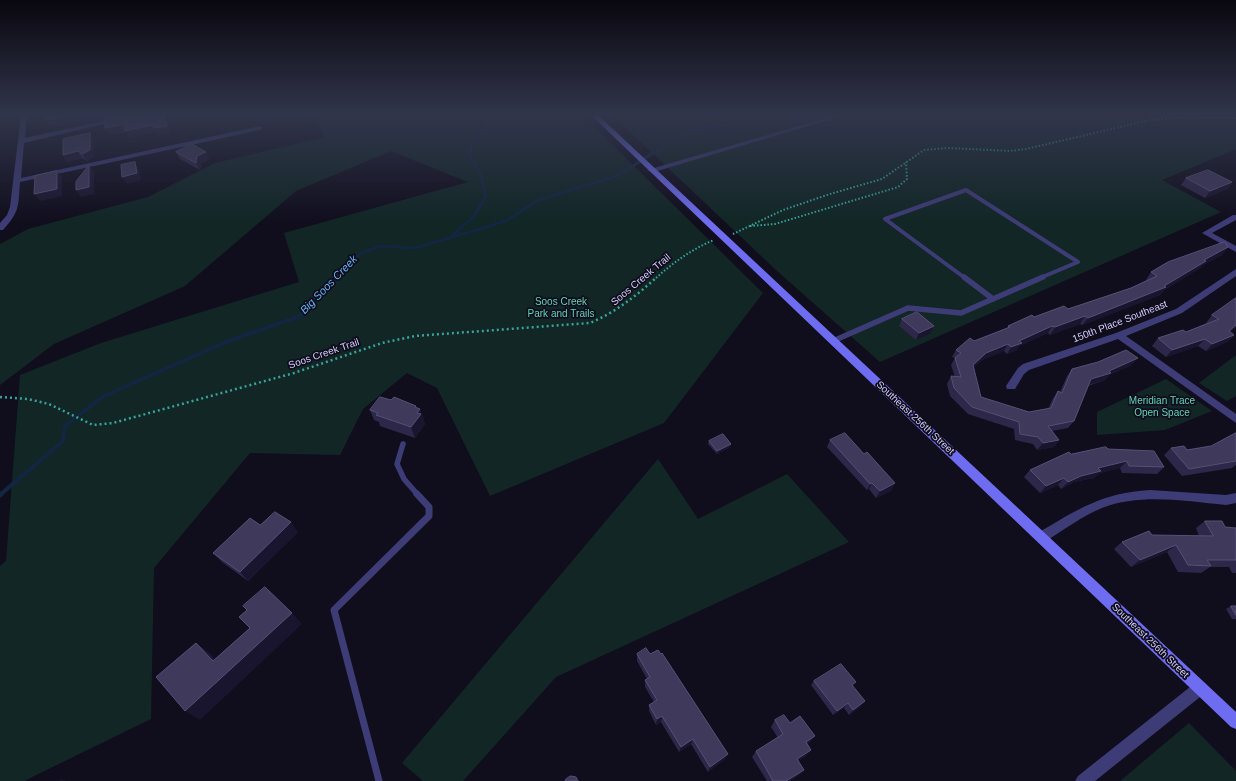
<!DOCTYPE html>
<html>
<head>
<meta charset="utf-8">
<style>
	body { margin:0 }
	canvas { display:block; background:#100d1c }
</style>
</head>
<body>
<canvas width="1236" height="781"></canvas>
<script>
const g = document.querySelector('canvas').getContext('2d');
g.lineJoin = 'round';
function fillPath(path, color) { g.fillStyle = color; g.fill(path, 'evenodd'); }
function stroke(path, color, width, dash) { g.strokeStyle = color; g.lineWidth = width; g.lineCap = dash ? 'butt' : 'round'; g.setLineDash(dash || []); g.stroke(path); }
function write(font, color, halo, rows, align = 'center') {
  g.font = font + ' Arial,sans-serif'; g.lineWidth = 3.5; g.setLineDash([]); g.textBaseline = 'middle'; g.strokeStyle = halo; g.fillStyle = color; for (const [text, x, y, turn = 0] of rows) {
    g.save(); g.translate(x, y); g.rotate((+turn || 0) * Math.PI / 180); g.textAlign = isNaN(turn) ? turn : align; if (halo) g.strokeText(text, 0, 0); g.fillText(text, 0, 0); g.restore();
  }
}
const green = new Path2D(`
	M314,115H582L763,293L664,423L490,496L437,388L407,373L363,409L340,455L250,453L154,568L151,719L24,781H0V566L6,561L20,375L101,343L299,282L284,233L468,182L391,151L296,191L185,286L54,344L0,385V244L28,229L148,197L215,163L325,137Z
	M612,115H1236V149L1162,180L1221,212L880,362L777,271Z
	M1236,355V396L1227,401L1199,383Z
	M1166,379L1212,411L1165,430L1097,435V412Z
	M658,459L698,519L787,474L849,542L556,677L463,781H423L402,763Z
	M1189,723L1236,771V781H1120Z`);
const streamFar2 = new Path2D(`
	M453,235L474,216L486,196L480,173L468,153C474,138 490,132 491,115
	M334,278L360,254L380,246L416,248L506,221L538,200L617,176L686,132L726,125L788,122L803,119L806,115`);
const streamFar1 = new Path2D(`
	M0,495L63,441L65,426L104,396L226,342L300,316L314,298L335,277`);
const stream = new Path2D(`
	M0,495L1,494`);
const pathFar1 = new Path2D(`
	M750,226L775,224L898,187L907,179L906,162
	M733,234L783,210L830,194L882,179L924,150L948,148L1010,151L1026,149L1150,120L1172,118H1236
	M656,278C674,262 692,249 714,240`);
const path = new Path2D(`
	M0,397L28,399L49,404L93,425L113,423L294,373L382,343L415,336L590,323C616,312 636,296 657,277`);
const serviceFar2 = new Path2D(`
	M965,278L885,219L966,190L1078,262L1040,278`);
const serviceFar1 = new Path2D(`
	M964,277L993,299
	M833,341L908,308L961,313L1043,277
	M403,444L397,464L404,479L418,495`);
const service = new Path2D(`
	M379,781L334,610L429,516V507L417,494`);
const minor = new Path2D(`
	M21,115H27L25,138L117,118L120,120L24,143L21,178L260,126L263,128L260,130L20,182C18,207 20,211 3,230H0V223L7,215L10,207Z
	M1233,215H1236V220L1212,233L1236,246V252L1202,233Z
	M1236,269V276L1182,313L1126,336L1236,414V423L1118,339L1029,370L1024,374L1015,389H1007L1006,386L1018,368L1023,364L1116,333L1176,309Z
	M1150,490L1226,495L1236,493V503L1226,505C1186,501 1140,493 1102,508C1082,516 1064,530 1046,541L1042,542L1038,541L1036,537L1038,533C1078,509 1102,493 1150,490Z
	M1200,681L1205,683L1207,688L1205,693L1095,781H1075L1078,776L1195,683Z`);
const tertiary = new Path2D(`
	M836,115H845L654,172H651L647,170Z`);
const secondary = new Path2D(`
	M591,115H598L1236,712V729L1231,727Z`);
const wall = new Path2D(`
	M94,140V157L87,161L82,158L67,162L63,155Z
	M176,152L210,159L201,163L200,170L180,159Z
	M1186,178L1232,182L1227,189L1205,198L1181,185Z
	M1228,247L1222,255L1203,265L1200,268L1164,290L1160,295L1082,325L1080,324L1050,335L1048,333L1019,346L1017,350L1007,354L1004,351L982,360L973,368L981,397L1029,412L1048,409L1053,398L1058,391L1060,392L1067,376L1072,369L1132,365L1109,375L1105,380L1088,386L1074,421L1068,428L1052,431L1059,440L1054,447L1037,450L1033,444L1015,440L1014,429L968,414L950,396L947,384L951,376L955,377L951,365L955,358L952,357L956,350L974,341L1007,328L1008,326L1034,317L1068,309L1131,288L1147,280H1146L1151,272Z
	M1236,298V327L1230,332L1234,335L1227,342L1206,351L1198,346L1166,357L1152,346L1158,338L1186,332L1207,323H1206L1212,315Z
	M902,319L930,334L916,340L899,326Z
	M417,408L424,419L423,420L425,424L415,438L380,426L379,422L374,420L370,410Z
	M1236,433V465L1232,468L1182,476L1164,455L1171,448L1187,450L1211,446Z
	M830,440L892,490L876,498L869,489L867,490L827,447Z
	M709,441L731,444L730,447L717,454L708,444Z
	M1108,449L1164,467L1157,474L1122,473L1120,468L1100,473L1094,478L1074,482L1061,489L1058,485L1040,493L1024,477L1030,470L1071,454Z
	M1205,521L1225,527L1236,528V573H1232L1229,567H1210L1201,573L1178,572L1167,552L1131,567L1114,549L1122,542L1152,535L1199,536L1196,528Z
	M260,525L298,532L248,581L222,562L213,553Z
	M1231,606H1236V619H1232L1226,609Z
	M637,654H650L728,754L725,759L708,772L691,744L679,752L661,722L656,725L649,711V705L654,702L645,687V680L647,679L637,661Z
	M814,681L853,686L861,706L849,715L844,708L833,715L811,685Z
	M775,720L790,723L810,742L807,744L806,756L798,761L799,775L790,781H767L752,757L756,751L778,738L771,727Z`);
const shadedWall = new Path2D(`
	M0,115H2L1,124H0Z
	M61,115H66V124L50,127L45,120Z
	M105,115H132L108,120Z
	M164,115H167L171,133L158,136L156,133L129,138L126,132L110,136L105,128Z
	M90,133L94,140V157L87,161L82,154Z
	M78,151L82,158L67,162L63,155Z
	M206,152L210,159L201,163L200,170L196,163L197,156Z
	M135,162L139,169L141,180L127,184L122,177Z
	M89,165L94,172V194L81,197L76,190Z
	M57,171L62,178V196L40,201L34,194Z
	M1232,182L1227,189L1205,198L1210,191Z
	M1228,247L1222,255L1203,265L1200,268L1164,290L1160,295L1082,325L1088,318L1204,260Z
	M1085,316L1080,324L1050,335L1055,327Z
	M1236,325V327L1222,338L1229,331Z
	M934,326L930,334L916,340L919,333Z
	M1052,326L1048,333L1019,346L1017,350L1007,354L1011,347L1019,341Z
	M1234,335L1227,342L1206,351L1212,344Z
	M1205,339L1198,346L1166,357L1172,350Z
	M1008,344L1004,351L982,360L969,372L973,365L986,353Z
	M1138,358L1132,365L1109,375L1105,380L1085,386L1091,379Z
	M416,406L418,411L420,409L424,419L423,420L425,424L415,438L411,427L415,407Z
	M1059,440L1054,447L1037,450L1043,443Z
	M731,444L730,447L717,454V451Z
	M1127,461L1120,468L1100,473L1094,478L1074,482L1061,489L1068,482L1098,468Z
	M1064,478L1058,485L1040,493L1046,486Z
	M872,483L869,489L867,490L870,484Z
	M895,483L892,490L876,498L880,491Z
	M291,522L298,532L248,581L240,572Z
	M1176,545L1167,552L1131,567L1140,560Z
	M292,613L302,624L200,720L185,711Z
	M196,643L210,653L226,672L213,661Z
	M865,701L861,706L849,715L853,710Z
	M848,703L844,708L833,715L837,711Z
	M662,716L661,722L656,725L657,719Z
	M815,736L810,742L801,748L806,742Z
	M693,739L691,744L679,752L681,747Z
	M811,750L806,756L793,765L797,759Z
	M728,754L725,759L708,772L710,767Z
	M804,770L799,775L790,781H786Z
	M60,779L67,781H60Z`);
const building = new Path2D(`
	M46,115H61V117L45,120Z
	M124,115H164L167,126L154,128L153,125L125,131L124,124L105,128L104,119Z
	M90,133V150L82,154L78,151L63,155V139Z
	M192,144L206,152L197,156L196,163L176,152Z
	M135,162L137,173L122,177L121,165Z
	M89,165V187L76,190V182Z
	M1208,170L1232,182L1210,191L1186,178Z
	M57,171V189L34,194L35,176Z
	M1225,242L1228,247L1204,260L1206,261L1164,286L1166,287L1088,318L1085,316L1055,327L1052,326L1019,341L1022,343L1011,347L1008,344L986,353L973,365L981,397L1029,412L1051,408L1058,391L1062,393L1072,369L1098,362L1126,350L1138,358L1109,371L1111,373L1091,379L1074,421L1048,426L1059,440L1043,443L1038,437L1020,434L1019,422L972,407L954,388L951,376L961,377L955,358L961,353L956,350L970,338L974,341L1010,327L1008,326L1032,315L1034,317L1064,306L1068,309L1131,288L1157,276L1151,272L1168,262Z
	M1236,298V325L1229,331L1234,335L1212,344L1205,339L1172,350L1158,338L1183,330L1186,332L1219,319L1212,315Z
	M917,312L934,326L919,333L902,319Z
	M380,397L391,400L394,397L416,406L415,407L420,409L417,413L421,414L411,427L376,415L378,413L370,410Z
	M845,433L864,454L867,452L895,483L880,491L872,483L870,484L830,440Z
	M1236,433V461L1189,469L1171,448L1184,446L1187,450L1211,446Z
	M723,434L731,444L717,451L709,441Z
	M1106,447L1108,449L1154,451L1164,467L1129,466L1127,461L1098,468L1101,471L1081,476L1068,482L1064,478L1046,486L1030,470L1069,452L1071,454Z
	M275,512L291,522L240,572L213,553L250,518L260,525Z
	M1205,521H1222L1225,527L1236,528V560H1207L1211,566L1188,565L1176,545L1140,560L1122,542L1149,531L1152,535L1213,536Z
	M265,587L292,613L185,711L156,677L196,643L213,661L250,628L239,617L247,610L243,606Z
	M1231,606H1236V615Z
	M646,648L650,654L658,650L661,654L662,653L728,754L710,767L693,739L681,747L662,716L657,719L649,705L657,700L645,680L650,677L637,654Z
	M841,664L856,682L852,685L865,701L853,710L848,703L837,711L814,681Z
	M784,715L790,723L800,716L815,736L806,742L811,750L797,759L804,770L786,781H773L756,751L783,734L775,720Z
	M571,776L576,777L578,781H565L566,779Z`);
const streetNames = [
	["Soos Creek Trail",641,280,-40],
	["150th Place Southeast",1120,322,-21],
	["Soos Creek Trail",324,354,-19],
	["Southeast 256th Street",915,418,43],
	["Southeast 256th Street",1150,641,44]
];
const parkNames = [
	["Soos Creek",561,302],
	["Park and Trails",561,314],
	["Meridian Trace",1162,401],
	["Open Space",1162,413]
];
const waterNames = [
	["Big Soos Creek",329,285,-46]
];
fillPath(green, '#112625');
stroke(streamFar2, '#122641', 3);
stroke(streamFar1, '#122641', 4);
stroke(stream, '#122641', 5);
stroke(pathFar1, '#37a49c', 2, [1.5, 2]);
stroke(path, '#37a49c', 2.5, [2, 3]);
stroke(serviceFar2, '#3e3c77', 4);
stroke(serviceFar1, '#3e3c77', 5.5);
stroke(service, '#3e3c77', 7);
fillPath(minor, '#3e3c77');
fillPath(tertiary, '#3e3c77');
fillPath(secondary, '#6e6df2');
fillPath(wall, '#2d2749');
fillPath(shadedWall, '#1a152f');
fillPath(building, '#3f395c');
stroke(building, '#565075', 1);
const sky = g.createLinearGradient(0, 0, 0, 224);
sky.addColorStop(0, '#09070f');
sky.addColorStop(0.51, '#31354b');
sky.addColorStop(1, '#31354b00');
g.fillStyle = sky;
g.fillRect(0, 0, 1236, 224);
write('10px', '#d2cdfb', '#100d1c', streetNames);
write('10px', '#61d3b4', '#100d1c', parkNames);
write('italic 11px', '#65b3f1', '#100d1c', waterNames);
</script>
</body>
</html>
